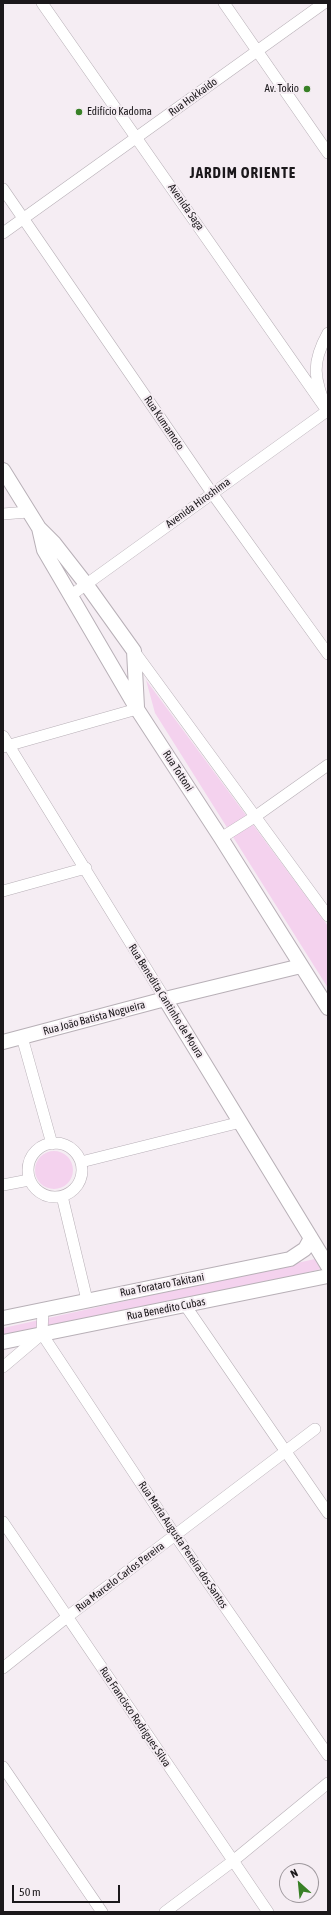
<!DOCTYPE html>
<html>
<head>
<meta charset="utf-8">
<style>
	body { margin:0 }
	#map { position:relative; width:331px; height:1915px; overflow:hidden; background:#f5edf3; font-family:"Asap Condensed",sans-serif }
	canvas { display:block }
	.frame { position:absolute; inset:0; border:4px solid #1b181b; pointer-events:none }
	.north { position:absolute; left:279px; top:1863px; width:40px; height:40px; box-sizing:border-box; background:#f5edf3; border:1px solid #9e989d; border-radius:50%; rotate:333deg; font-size:11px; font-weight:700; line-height:16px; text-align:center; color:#1b181b }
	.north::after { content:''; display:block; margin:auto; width:14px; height:18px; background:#388026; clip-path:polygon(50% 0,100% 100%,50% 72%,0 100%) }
	.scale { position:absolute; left:12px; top:1885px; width:108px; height:18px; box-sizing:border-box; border:2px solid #1b181b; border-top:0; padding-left:5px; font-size:12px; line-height:14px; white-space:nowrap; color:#1b181b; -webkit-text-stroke:3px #f5edf3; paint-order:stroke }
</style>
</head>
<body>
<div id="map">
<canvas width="331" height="1915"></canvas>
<div class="frame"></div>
<div class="north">N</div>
<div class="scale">50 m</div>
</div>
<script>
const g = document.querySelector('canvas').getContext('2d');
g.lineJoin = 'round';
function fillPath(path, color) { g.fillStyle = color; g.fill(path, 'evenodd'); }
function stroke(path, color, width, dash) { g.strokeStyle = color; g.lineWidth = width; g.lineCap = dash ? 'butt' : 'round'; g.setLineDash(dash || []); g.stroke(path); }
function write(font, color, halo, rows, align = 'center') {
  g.font = font + ' "Asap Condensed",sans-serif'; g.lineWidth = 4; g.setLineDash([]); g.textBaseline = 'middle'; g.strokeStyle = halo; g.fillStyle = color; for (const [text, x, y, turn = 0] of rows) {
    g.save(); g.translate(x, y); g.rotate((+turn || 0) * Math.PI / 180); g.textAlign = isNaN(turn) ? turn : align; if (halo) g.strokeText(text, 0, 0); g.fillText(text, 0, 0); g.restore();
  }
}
const green = new Path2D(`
	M146,680L328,926V988L155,713Z
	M35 1170a19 19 0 1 1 38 0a19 19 0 1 1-38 0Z
	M315,1259L321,1269L257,1285L3,1339V1328Z`);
const minor = new Path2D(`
	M42,3L328,412
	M224,3L328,153
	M3,189L212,493L328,654
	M3,233L324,3
	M3,514L28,512
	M70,596L327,411C315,378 310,365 328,333
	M134,651L328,916
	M3,736L165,999
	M3,747L137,709
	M221,838L256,816L328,765
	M3,891L86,868
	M22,1037L52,1144
	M28 1170a27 27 0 1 1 54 0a27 27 0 1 1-54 0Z
	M81,1162L241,1122
	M3,1185L29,1180
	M62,1196L87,1300
	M185,1305L328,1513
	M42,1334L175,1535L328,1755
	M3,1367L42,1334L43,1309
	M3,1522L268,1912
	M3,1668L67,1617L315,1429
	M3,1767L102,1912
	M165,1912L233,1861L328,1783`);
const tertiary = new Path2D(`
	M3,470L39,528L54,543L86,584L134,651L137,707
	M39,528L44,550L137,709L221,838L328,1008
	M165,999L328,1266
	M3,1042L165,999L301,966
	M3,1318L290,1259L305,1249L311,1238
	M3,1342L328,1276`);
const markers = [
	[307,89,4,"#388026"],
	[79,112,4,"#388026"]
];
const poiNames = [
	["Av. Tokio",299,89],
	["Edifício Kadoma",87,112,"left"]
];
const streetNames = [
	["Rua Hokkaido",193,97,-36],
	["Avenida Saga",186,207,55],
	["Rua Kumamoto",164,423,56],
	["Avenida Hiroshima",198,503,-36],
	["Rua Tottoni",178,771,57],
	["Rua Benedita Cantinho de Moura",166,1001,58],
	["Rua João Batista Nogueira",94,1018,-15],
	["Rua Torataro Takitani",162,1285,-11],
	["Rua Benedito Cubas",166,1309,-11],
	["Rua Maria Augusta Pereira dos Santos",183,1545,56],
	["Rua Marcelo Carlos Pereira",120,1577,-37],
	["Rua Francisco Rodrigues Silva",135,1717,56]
];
const districtNames = [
	["JARDIM ORIENTE",243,173]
];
fillPath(green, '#f4d2ee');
stroke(minor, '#b8b0b7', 12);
stroke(tertiary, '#b8b0b7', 16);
stroke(minor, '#fff', 11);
stroke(tertiary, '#fff', 14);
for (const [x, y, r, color] of markers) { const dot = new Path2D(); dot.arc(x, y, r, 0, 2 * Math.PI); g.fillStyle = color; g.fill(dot); stroke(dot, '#f5edf3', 1.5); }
write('11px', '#1b181b', '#f5edf3', poiNames, 'right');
write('11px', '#1b181b', '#f5edf3', streetNames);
g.letterSpacing = '1px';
write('bold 15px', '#1b181b', '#f5edf3', districtNames);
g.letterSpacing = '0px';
</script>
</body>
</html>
